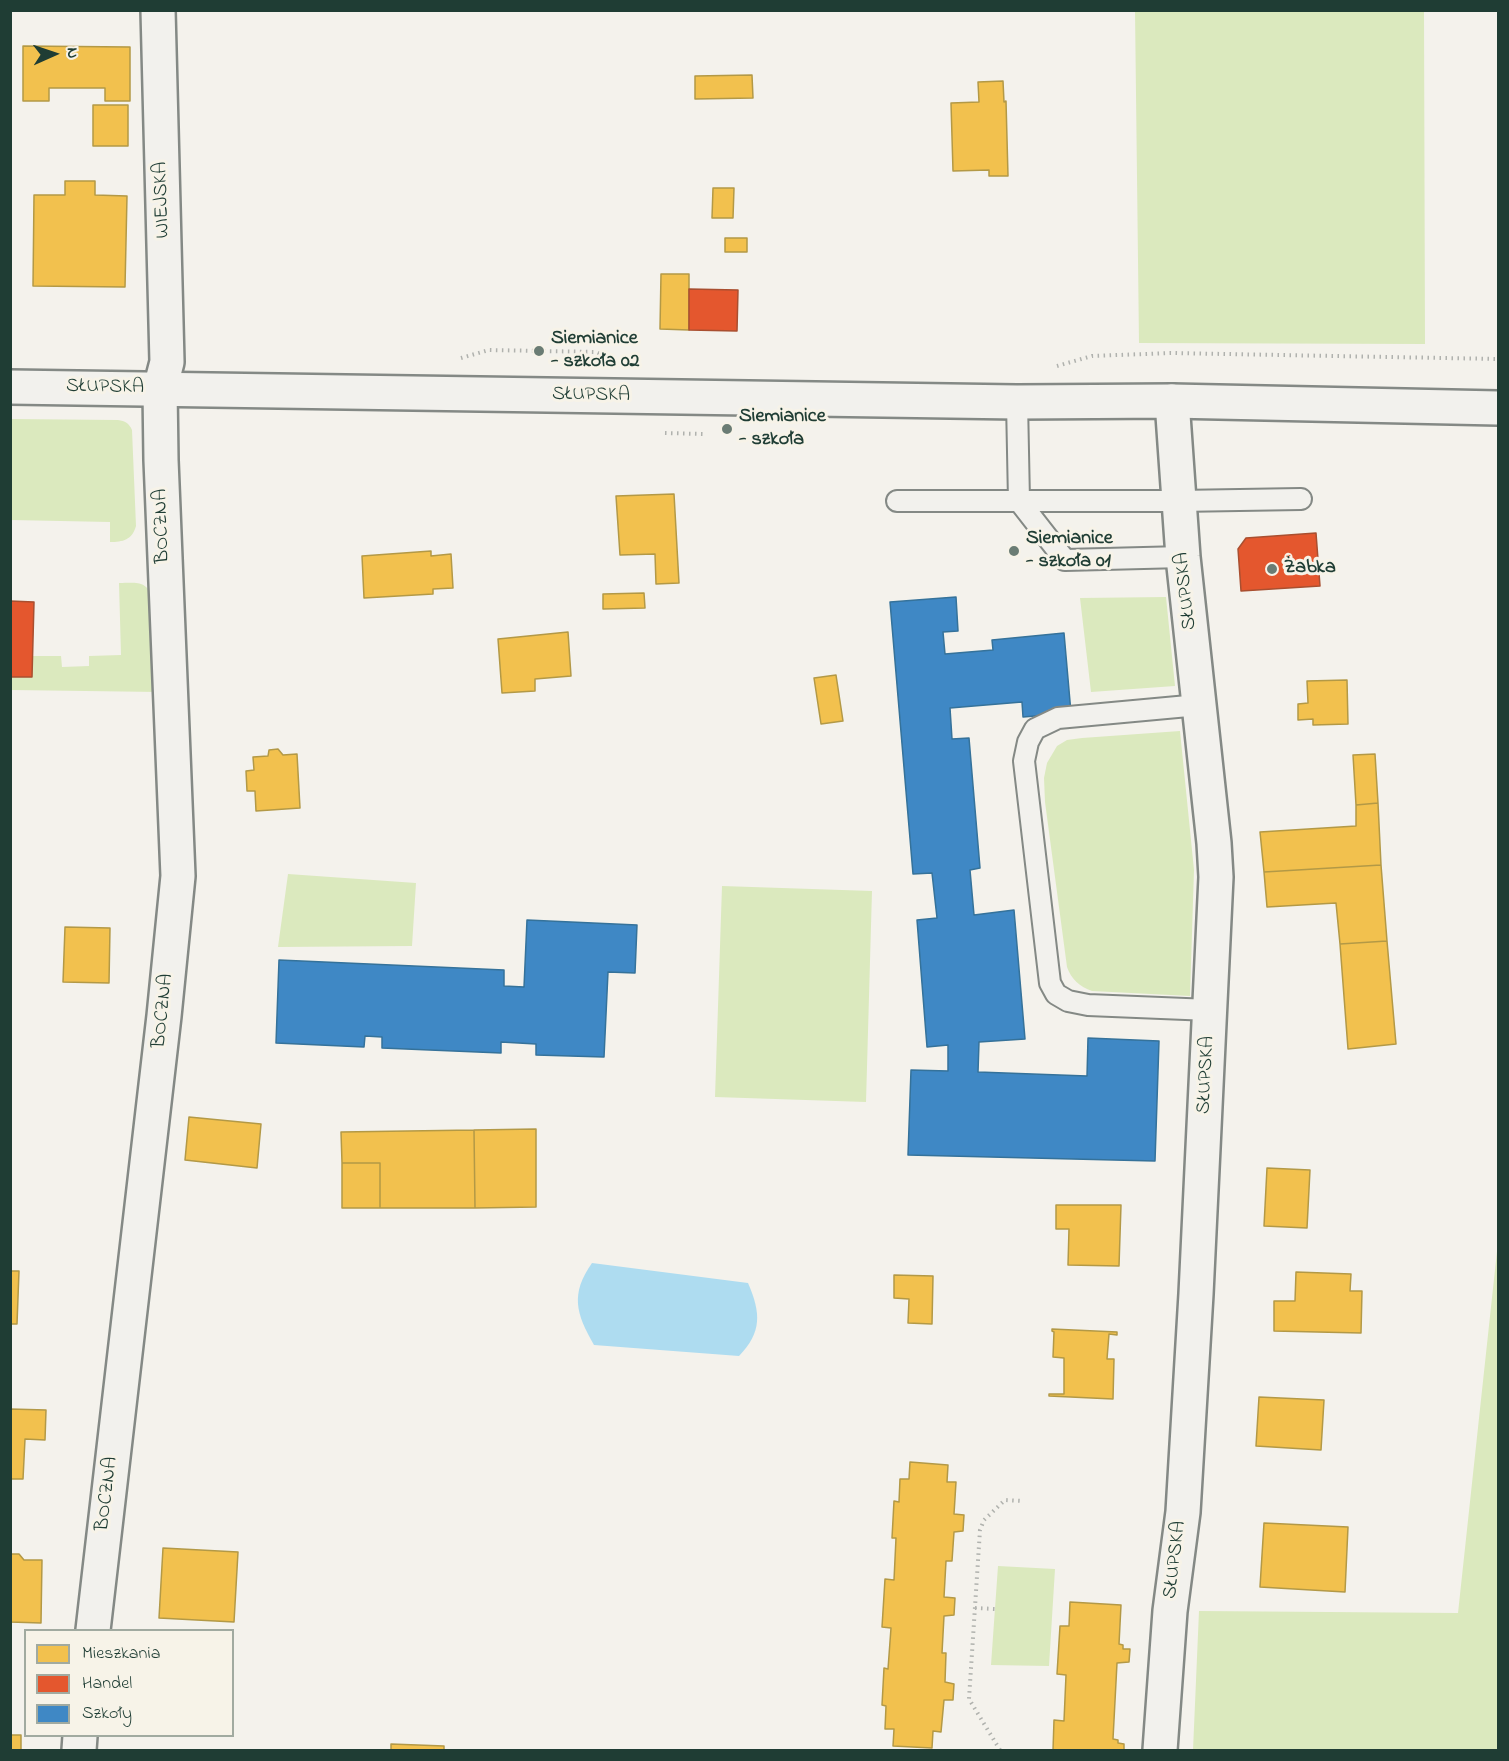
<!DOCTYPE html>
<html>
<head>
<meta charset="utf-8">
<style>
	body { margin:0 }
	#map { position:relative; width:1509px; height:1761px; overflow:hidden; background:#f4f2ec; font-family:"Indie Flower",sans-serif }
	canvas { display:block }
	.frame { position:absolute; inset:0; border:12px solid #1f3d34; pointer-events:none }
	.legend { position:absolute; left:24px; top:1629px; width:210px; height:108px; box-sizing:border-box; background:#f7f3e8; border:2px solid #a1aaa0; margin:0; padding:8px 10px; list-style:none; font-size:18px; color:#1f3d34 }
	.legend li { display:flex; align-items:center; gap:12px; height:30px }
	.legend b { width:30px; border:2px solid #a1aaa0 }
	.north { position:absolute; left:24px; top:24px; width:60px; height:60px; -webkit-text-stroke:4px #f7f3e8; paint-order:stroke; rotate:87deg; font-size:16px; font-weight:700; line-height:24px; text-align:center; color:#1f3d34 }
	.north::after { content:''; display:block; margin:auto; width:21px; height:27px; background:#1f3d34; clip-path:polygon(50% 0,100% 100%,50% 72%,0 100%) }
</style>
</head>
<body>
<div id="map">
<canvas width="1509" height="1761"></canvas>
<div class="frame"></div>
<ul class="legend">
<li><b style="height:16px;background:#f2c14e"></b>Mieszkania</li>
<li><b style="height:16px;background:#e4572e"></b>Handel</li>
<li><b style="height:16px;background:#3f88c5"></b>Szkoły</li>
</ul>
<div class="north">N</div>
</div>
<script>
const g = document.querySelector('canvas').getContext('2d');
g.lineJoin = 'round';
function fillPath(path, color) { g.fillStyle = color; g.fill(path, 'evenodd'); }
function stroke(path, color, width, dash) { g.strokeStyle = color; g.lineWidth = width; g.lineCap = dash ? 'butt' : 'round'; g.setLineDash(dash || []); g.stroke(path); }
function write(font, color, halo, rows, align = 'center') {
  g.font = font + ' "Indie Flower",sans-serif'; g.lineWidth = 6; g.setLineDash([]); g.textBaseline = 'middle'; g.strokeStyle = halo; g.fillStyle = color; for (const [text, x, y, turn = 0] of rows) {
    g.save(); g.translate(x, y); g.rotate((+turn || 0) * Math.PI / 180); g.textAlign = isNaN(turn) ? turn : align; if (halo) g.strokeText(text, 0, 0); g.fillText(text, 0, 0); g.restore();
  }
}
const green = new Path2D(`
	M1135,11H1424L1425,344L1139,343Z
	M11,419L118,420C125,421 129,423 132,430L136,526C132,540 123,542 110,542V522L11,520Z
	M119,583C137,583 145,580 154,598L159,692L11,690V677H32V656H61L62,667L89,666V656L121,655Z
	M1166,597L1175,686L1091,692L1080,598Z
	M1180,731L1194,870L1190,996L1092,991C1080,987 1071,979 1067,967L1045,802L1044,778L1047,763L1057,746L1067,740L1082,738Z
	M288,874L416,883L412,946L278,947Z
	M722,886L872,891L866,1102L715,1097Z
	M1498,1242V1750H1193L1199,1611L1458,1613Z
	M998,1566L1055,1569L1049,1666L991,1665Z`);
const water = new Path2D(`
	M592,1263L748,1283C761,1313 762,1332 739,1356L594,1345C576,1314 570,1294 592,1263Z`);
const homes = new Path2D(`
	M23,46L130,47V101H105V88H49V101H23Z
	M752,75L753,98L695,99V76Z
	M1003,81L1004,102L1006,101L1008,176H989V170L953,171L951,103L979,102L978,82Z
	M93,105H128V146H93Z
	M65,181H95V195L127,196L125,287L33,286L34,195H65Z
	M713,188H734L733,218H712Z
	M725,238H747V252H725Z
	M661,274H689V330L660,329Z
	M674,494L679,583L656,584L655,554L620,555L616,496Z
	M431,551V556L451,554L453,588L433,589V594L364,598L362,556Z
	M644,593L645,608L603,609V594Z
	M568,632L571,676L535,679V691L502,693L498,639Z
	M836,675L843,721L821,724L814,678Z
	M1347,680L1348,724L1313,725V719L1298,720V704L1308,703L1307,681Z
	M278,749L283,755L297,754L300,808L256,811L255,791H247L246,771L254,770L253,757L268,756L269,750Z
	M1375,754L1378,803L1356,805L1353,755Z
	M1378,803L1381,865L1264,872L1260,832L1356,826V805Z
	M1381,865L1387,941L1340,944L1336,903L1267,907L1264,872Z
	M65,927L110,928L109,983L63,982Z
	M1387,941L1396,1044L1348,1049L1340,944Z
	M189,1117L261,1124L257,1168L185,1160Z
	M536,1129V1207L475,1208L474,1130Z
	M474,1130L475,1208H380V1163H342L341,1132Z
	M342,1163H380V1208H342Z
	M1267,1168L1310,1170L1307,1228L1264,1226Z
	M1056,1205H1121L1119,1266L1068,1265L1069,1229H1056Z
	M10,1271H19L17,1324H10Z
	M1296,1272L1351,1274L1350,1291H1362L1361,1333L1274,1331V1301H1295Z
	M894,1275L933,1276L932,1324L908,1323L909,1299L894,1298Z
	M1052,1329L1117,1332V1335L1109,1334L1107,1359H1114L1113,1399L1049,1396V1394H1064V1358L1053,1357L1054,1332L1052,1331Z
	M1259,1397L1324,1400L1321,1450L1256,1446Z
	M10,1409L46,1410L45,1440L25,1439L23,1479H10Z
	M910,1462L948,1465L947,1482H956L954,1514L964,1515L963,1531L954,1532L952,1561H946L944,1597L955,1598L954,1615L944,1616L942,1653H946L945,1682L954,1684L953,1700H944L941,1732L933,1731L932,1748L893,1746L894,1729H885L886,1706L882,1705L884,1668L888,1669L891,1628L882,1627L885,1579L894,1580L896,1538H892L894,1501L899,1502L900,1479H909Z
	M1264,1523L1348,1527L1345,1592L1260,1587Z
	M163,1548L238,1552L234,1622L159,1618Z
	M12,1554H19L24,1560H42L41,1623L10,1622V1556Z
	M1070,1602L1121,1605L1119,1644L1123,1645V1649H1130L1129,1662L1117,1663L1113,1739L1118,1740V1743L1124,1744V1750H1053L1054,1720L1064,1721L1066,1675L1057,1674L1060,1626H1069Z
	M10,1735H21V1750H10Z
	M391,1744L444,1746V1750H391Z`);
const shops = new Path2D(`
	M689,289L738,290L737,331L689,330Z
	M1316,533L1320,586L1241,591L1238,549L1246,538Z
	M10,601L34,602L32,677H10Z`);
const schools = new Path2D(`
	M956,597L958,631L943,632L945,654L993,650L992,640L1064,633L1071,713L1023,717L1022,702L950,708L952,739L969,738L980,868L970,870L974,915L1014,910L1025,1039L979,1042L978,1072L1087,1076L1088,1038L1159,1041L1155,1161L908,1155L911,1070L948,1071V1045L927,1047L917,920L937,918L932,873L913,874L890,602Z
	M527,920L637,925L635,973L608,972L604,1057L536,1055V1044L501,1042V1053L382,1048V1037L365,1036L364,1047L276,1043L279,960L504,970V986L524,987Z`);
const path = new Path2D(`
	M461,358L489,350L596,352L615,361
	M1057,366L1092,356L1171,353L1498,359
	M665,433L703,434
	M975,1608L995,1609
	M1000,1750L969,1699L980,1530L984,1520L1005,1500L1022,1501`);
const lane = new Path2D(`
	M1017,402L1019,501L1065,560L1183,557
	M897,501H1178L1301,499
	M1199,705L1058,718L1035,729L1028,742L1024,761L1050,983L1056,994L1068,1001L1088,1005L1210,1010`);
const street = new Path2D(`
	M93,1630L164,1016L178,876L161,460L160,389L167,362L158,10
	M79,1750L80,1736
	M1160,1750L1170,1611L1183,1512L1196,1294L1216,877L1214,843L1183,557L1172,401`);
const secondary = new Path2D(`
	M10,387L1017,402L1172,401L1498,408`);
const markers = [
	[539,351,6,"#6a7c74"],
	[727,429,6,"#6a7c74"],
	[1014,551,6,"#6a7c74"],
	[1272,569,6,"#6a7c74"]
];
const streetNames = [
	["WIEJSKA",163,200,-92],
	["SŁUPSKA",105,388,1],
	["SŁUPSKA",591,396,1],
	["BOCZNA",163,526,-92],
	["SŁUPSKA",1187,591,-96],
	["BOCZNA",164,1011,-84],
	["SŁUPSKA",1207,1075,-87],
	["BOCZNA",108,1494,-83],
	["SŁUPSKA",1176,1560,-83]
];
const poiNames = [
	["Siemianice",551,340],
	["- szkoła 02",551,363],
	["Siemianice",739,418],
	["- szkoła",739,441],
	["Siemianice",1026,540],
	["- szkoła 01",1026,563],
	["Żabka",1284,569]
];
fillPath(green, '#dbe9be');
fillPath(water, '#aedcf0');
fillPath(homes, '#f2c14e');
stroke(homes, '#b39946', 1.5);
fillPath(shops, '#e4572e');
stroke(shops, '#a94f30', 1.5);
fillPath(schools, '#3f88c5');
stroke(schools, '#35729a', 1.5);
stroke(lane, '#848985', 24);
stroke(street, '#848985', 38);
stroke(secondary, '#848985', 38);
stroke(path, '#b0b2ae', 4, [1.5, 4.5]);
stroke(lane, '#f2f1ed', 20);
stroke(street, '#f2f1ed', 33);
stroke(secondary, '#f2f1ed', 33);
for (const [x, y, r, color] of markers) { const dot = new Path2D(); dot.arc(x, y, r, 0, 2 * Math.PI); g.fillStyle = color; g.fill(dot); stroke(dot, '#f7f3e8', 2); }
write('20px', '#1f3d34', '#f7f3e8', streetNames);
write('bold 20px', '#1f3d34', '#f7f3e8', poiNames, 'left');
</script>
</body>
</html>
